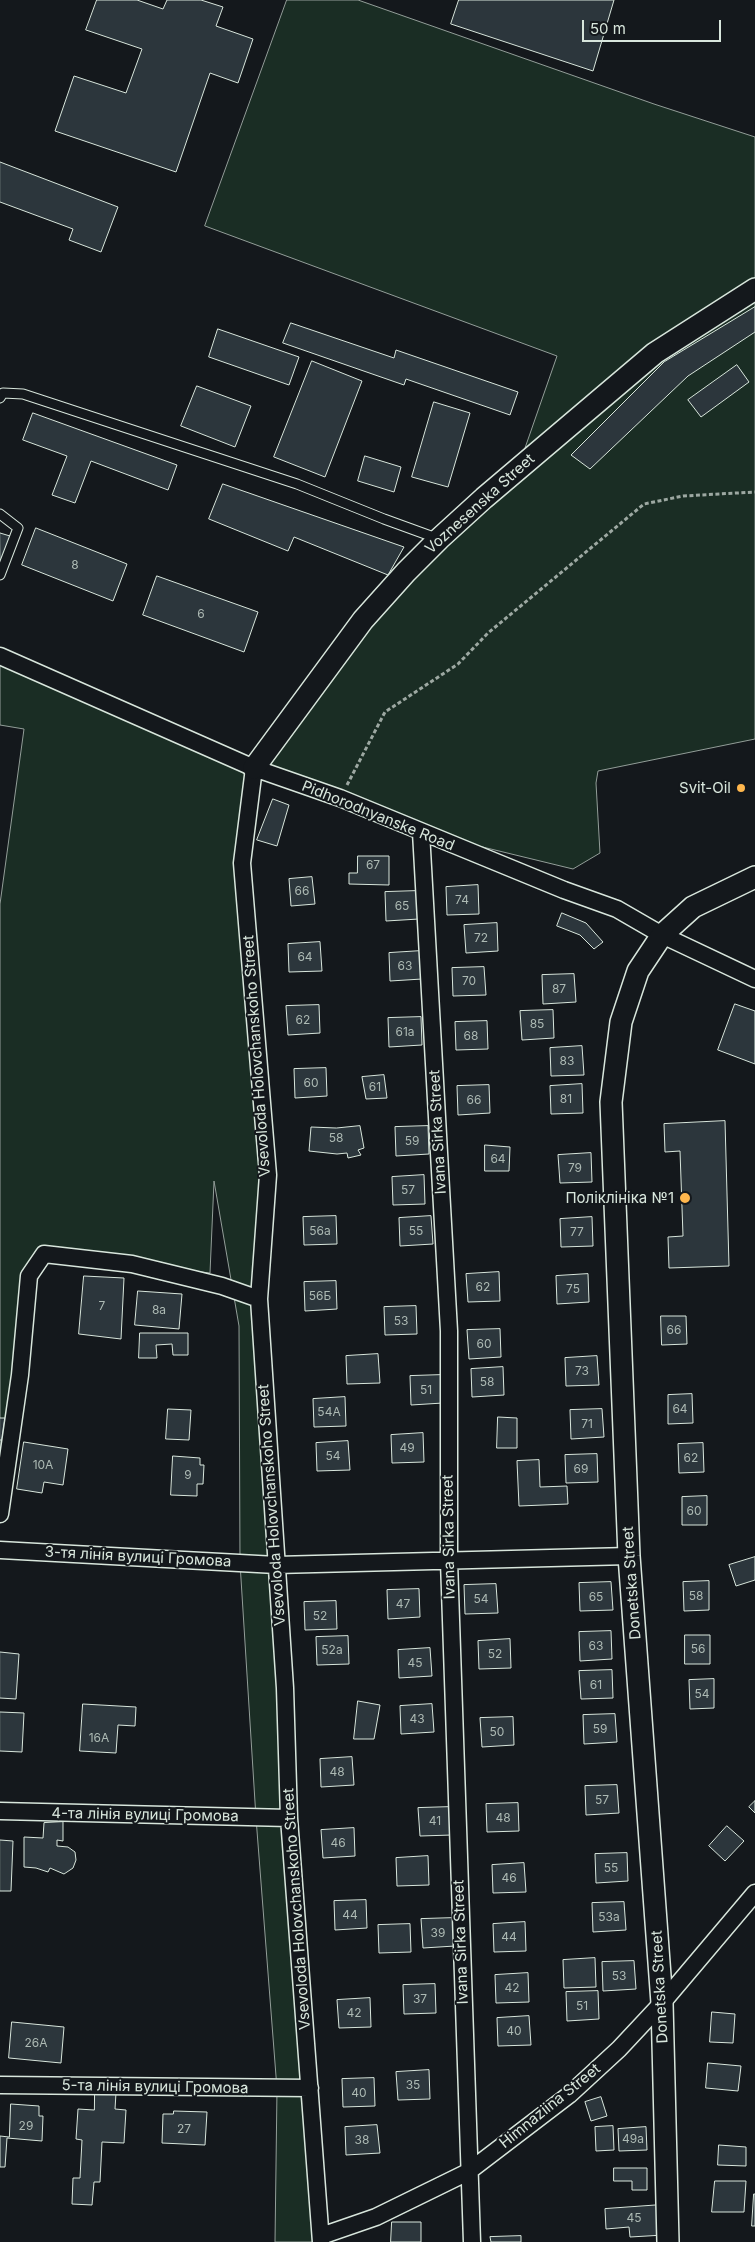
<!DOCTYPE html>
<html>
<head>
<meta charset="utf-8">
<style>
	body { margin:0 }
	#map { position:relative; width:755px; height:2242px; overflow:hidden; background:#14181c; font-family:Inter,sans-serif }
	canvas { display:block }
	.scale { position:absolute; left:582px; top:20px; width:139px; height:22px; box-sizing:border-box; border:2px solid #d8e6dc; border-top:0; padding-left:6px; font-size:15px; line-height:18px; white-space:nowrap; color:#d8e6dc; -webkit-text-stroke:4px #14181c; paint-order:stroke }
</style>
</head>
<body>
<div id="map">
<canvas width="755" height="2242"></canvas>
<div class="scale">50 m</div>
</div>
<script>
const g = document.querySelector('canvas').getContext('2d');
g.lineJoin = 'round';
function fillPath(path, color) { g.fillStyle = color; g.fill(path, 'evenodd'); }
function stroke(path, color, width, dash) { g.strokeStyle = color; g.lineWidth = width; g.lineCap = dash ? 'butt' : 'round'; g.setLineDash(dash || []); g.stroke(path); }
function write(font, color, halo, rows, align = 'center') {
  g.font = font + ' Inter,sans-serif'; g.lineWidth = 4; g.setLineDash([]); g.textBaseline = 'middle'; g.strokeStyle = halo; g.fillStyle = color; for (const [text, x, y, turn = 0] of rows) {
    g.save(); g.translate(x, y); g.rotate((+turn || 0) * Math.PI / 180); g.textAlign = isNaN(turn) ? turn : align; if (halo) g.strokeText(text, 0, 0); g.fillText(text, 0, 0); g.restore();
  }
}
const green = new Path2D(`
	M287,0H358L654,104L755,137V739L598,771L596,783L600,853L573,869L421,832L255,768L242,863L268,1175L259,1299L321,2242H275L277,2089L256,1818L240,1563L239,1326L214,1181L210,1273L45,1254L29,1276L0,1514V904L24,729L0,725V656L254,768L320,676L517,471L557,356L205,226Z`);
const building = new Path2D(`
	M97,0H137L163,9L167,0H201L223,7L216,26L253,39L238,83L210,73L176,172L55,131L74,76L126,93L142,49L86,30Z
	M459,0H614L593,71L451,24Z
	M0,162L118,207L101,252L69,240L73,229L0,202Z
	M755,307V332L688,376L590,469L571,455L664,362Z
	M291,323L394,358L396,350L518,392L510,415L406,379L404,385L283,343Z
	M218,329L299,357L289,385L209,357Z
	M312,361L362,381L325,477L274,457Z
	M737,365L749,382L701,417L688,400Z
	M197,386L251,406L235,447L181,426Z
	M434,402L470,413L448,487L412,477Z
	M33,413L177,465L168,490L91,461L75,503L52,495L67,456L23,440Z
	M365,456L401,467L394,492L358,481Z
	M223,484L404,547L388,575L294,537L288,551L209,519Z
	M36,528L127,564L113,601L22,565Z
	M0,533L10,536L0,567Z
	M157,576L258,612L244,652L143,615Z
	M273,799L289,805L277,846L257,840Z
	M358,856H389V885L349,884V873H357Z
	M312,877L315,904L291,906L289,879Z
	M478,885L479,914L447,915L446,887Z
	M417,891L419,919L386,921L385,892Z
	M562,913L586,923L603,942L594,949L580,935L557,926Z
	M497,923L498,951L466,953L464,925Z
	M320,942L322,971L289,972L288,944Z
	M421,951L422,979L390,981L389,953Z
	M484,967L486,995L453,996L452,968Z
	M574,974L576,1002L543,1004L542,975Z
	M735,1004L755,1011V1064L718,1050Z
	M319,1005L320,1033L288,1035L286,1006Z
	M553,1010L554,1038L522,1040L520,1011Z
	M421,1017L422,1045L389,1047L388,1018Z
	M487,1021L488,1049L456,1050L455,1022Z
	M582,1046L584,1075L551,1076L550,1048Z
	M326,1068L327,1096L295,1098L294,1069Z
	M384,1075L387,1098L366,1099L362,1077Z
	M582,1084L583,1113L551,1114L550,1086Z
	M489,1085L490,1113L458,1115L457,1086Z
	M725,1121L729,1266L669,1268L668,1237L683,1236L680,1151L665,1152L664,1124Z
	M360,1126L364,1148L358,1150L361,1155L348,1158L347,1153L337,1154L309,1151L311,1127L336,1128Z
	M428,1126L429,1154L396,1156L395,1127Z
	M485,1145L510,1147L509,1171H485Z
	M591,1153L592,1182L560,1183L558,1155Z
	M424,1175L425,1204L393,1205L392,1177Z
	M336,1216L337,1244L304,1245L303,1217Z
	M431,1216L433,1244L400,1246L399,1218Z
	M592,1217L593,1246L561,1247L560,1219Z
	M499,1272L500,1301L468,1302L466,1274Z
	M588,1274L589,1302L557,1304L556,1276Z
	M84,1276L124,1278L121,1339L79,1334Z
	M336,1281L337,1309L305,1311L304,1282Z
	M138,1291L182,1294L179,1329L135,1325Z
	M416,1306L417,1334L385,1335L384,1307Z
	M661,1316H686L687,1344L662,1345Z
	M500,1329L501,1357L469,1359L467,1330Z
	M140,1333H188V1355H173L172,1344L156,1345L157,1358H139Z
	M378,1354L380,1383L347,1384L346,1356Z
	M597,1356L599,1385L566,1386L565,1358Z
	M503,1367L504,1395L472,1397L471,1369Z
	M442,1375L443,1403L411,1405L410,1376Z
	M692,1394L693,1423L668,1424V1395Z
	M345,1397L346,1426L314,1427L313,1399Z
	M168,1409L191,1410L189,1440L166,1439Z
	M602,1409L604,1437L571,1439L570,1410Z
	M498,1417L517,1418V1448H497Z
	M0,1418H5L2,1440H0Z
	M423,1433L424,1462L392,1463L391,1435Z
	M348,1441L350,1470L317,1471L316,1443Z
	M24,1442L68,1449L63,1485L44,1482L42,1493L17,1489Z
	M703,1443L704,1472L679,1473L678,1444Z
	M597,1454L598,1482L566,1483L565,1455Z
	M173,1456L200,1458V1465H204L203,1484H197V1496L171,1495Z
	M539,1460L540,1487L567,1486L568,1504L519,1506L517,1461Z
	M707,1496V1525H682V1497Z
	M755,1557V1580L736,1586L729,1565Z
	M709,1581V1610L684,1611L683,1582Z
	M611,1582L613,1610L580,1611L579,1583Z
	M496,1584L498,1613L465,1614L464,1585Z
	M419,1589L420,1617L388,1619L387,1590Z
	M336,1601L337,1629L305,1630L304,1602Z
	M611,1631L612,1659L580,1661L579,1632Z
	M685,1635H710V1664H685Z
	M348,1636L349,1664L317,1665L316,1637Z
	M510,1639L511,1668L479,1669L478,1641Z
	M430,1648L432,1676L399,1678L398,1650Z
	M0,1652L19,1654L16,1699L0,1698Z
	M612,1670L613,1698L581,1699L579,1671Z
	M714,1679V1708L690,1709L689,1680Z
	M358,1701L380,1705L374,1739H354Z
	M83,1704L136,1707L135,1726L118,1725L116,1753L80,1751Z
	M432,1704L434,1732L401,1734L400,1706Z
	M0,1712L24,1713L22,1752L0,1751Z
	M615,1714L617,1742L584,1744L583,1715Z
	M513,1717L514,1745L482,1747L480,1718Z
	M352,1757L354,1785L321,1787L320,1759Z
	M617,1785L619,1813L586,1815L585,1786Z
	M755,1801V1813L749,1807Z
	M518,1803L519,1831L487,1832L486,1804Z
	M451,1807L452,1835L420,1836L418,1808Z
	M63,1822V1841L57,1840V1846L68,1847L75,1852L76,1860L73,1868L64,1874L50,1868L48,1872L36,1868L24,1867V1837L43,1838L44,1823Z
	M727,1826L744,1841L725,1861L709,1846Z
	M354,1828L355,1856L323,1858L321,1830Z
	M0,1840L13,1841L11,1891H0Z
	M627,1853L628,1881L596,1883L595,1854Z
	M428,1856L429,1885L397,1886L396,1858Z
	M524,1863L526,1892L493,1893L492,1865Z
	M366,1900L367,1928L335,1930L334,1901Z
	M624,1902L626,1930L593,1932L592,1903Z
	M454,1918L455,1946L423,1948L421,1919Z
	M525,1922L526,1951L494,1952L493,1924Z
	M410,1924L411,1952L379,1953L378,1925Z
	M595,1958L596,1987L564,1988L563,1960Z
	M634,1961L636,1989L603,1991L602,1962Z
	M528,1973L529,2002L496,2003L495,1975Z
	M435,1984L436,2013L404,2014L403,1985Z
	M598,1991L599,2019L567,2021L566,1992Z
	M370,1998L371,2027L339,2028L337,2000Z
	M712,2012L735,2014L733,2043L710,2042Z
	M529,2016L531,2045L498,2046L497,2018Z
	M12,2022L64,2027L61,2063L9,2058Z
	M708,2063L741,2066L738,2091L706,2088Z
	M429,2070L430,2099L398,2100L396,2072Z
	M374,2078L375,2106L343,2107L342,2079Z
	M95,2092L116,2093L115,2109L126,2110L124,2143L102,2142L100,2182H94L92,2205L72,2204L73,2178H80L82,2140L76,2139L78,2109L94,2110Z
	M601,2097L607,2116L591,2121L585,2102Z
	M11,2104L39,2106V2116H43L42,2141L7,2138L5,2167H0V2136L9,2137Z
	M174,2111L207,2112L205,2145L162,2143L163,2114H173Z
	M377,2125L380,2153L346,2155L345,2127Z
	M613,2126L614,2150L596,2151L595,2127Z
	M646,2127L647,2150L619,2151L618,2129Z
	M719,2145L746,2147V2166L718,2165Z
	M614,2168H647V2190H632V2181H614Z
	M715,2181H746L744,2212H712Z
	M754,2194H755V2226H752Z
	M661,2205L664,2235L630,2237L629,2227L606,2229L605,2209Z
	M392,2222H421V2242H391Z
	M521,2236V2242H491L490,2237Z`);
const path = new Path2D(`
	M347,785L385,712L458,664L488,633L644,504L683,496L755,492`);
const service = new Path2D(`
	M0,398L3,393L23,394L297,484L384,519L439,539
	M0,514L18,528L0,575`);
const minor = new Path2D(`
	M0,656L254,768L340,798L564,890L617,909L662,935L755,979
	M254,768L242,863L268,1175L259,1299L285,1688L289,1818L321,2242
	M421,832L449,1331V1561L472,2242
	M0,1514L20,1375L29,1276L44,1254L132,1264L222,1286L259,1299
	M0,1550L276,1565L629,1556
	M0,1811L289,1818
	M0,2085L310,2088
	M321,2236L376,2217L468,2172L569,2095L619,2049L662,2003L755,1893`);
const tertiary = new Path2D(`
	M254,768L363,620L406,572L439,539L484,498L655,353L755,289
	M668,2242L662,2003L629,1556L611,1102L621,1022L638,971L662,935L693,907L755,877`);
const markers = [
	[741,788,5,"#ffb74d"],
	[685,1198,6,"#ffb74d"]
];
const numberNames = [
	["8",75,565],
	["6",201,614],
	["67",373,865],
	["66",302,891],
	["74",462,900],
	["65",402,906],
	["72",481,938],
	["64",305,957],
	["63",405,966],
	["70",469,981],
	["87",559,989],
	["62",303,1020],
	["85",537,1024],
	["61а",405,1032],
	["68",471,1036],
	["83",567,1061],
	["60",311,1083],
	["61",375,1087],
	["81",566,1099],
	["66",474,1100],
	["58",336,1138],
	["59",412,1141],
	["64",498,1159],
	["79",575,1168],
	["57",408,1190],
	["56а",320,1231],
	["55",416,1231],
	["77",577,1232],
	["62",483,1287],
	["75",573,1289],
	["56Б",320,1296],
	["7",102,1306],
	["8а",159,1310],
	["53",401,1321],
	["66",674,1330],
	["60",484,1344],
	["73",582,1371],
	["58",487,1382],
	["51",426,1390],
	["64",680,1409],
	["54А",329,1412],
	["71",587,1424],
	["49",407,1448],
	["54",333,1456],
	["62",691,1458],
	["10А",43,1465],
	["69",581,1469],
	["9",188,1475],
	["60",694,1511],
	["58",696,1596],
	["65",596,1597],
	["54",481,1599],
	["47",403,1604],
	["52",320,1616],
	["63",596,1646],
	["56",698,1649],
	["52а",332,1650],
	["52",495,1654],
	["45",415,1663],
	["61",596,1685],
	["54",702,1694],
	["43",417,1719],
	["59",600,1729],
	["50",497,1732],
	["16А",99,1738],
	["48",337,1772],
	["57",602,1800],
	["48",503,1818],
	["41",435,1821],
	["46",338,1843],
	["55",611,1868],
	["46",509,1878],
	["44",350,1915],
	["53а",609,1917],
	["39",438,1933],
	["44",509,1937],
	["53",619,1976],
	["42",512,1988],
	["37",420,1999],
	["51",582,2006],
	["42",354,2013],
	["40",514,2031],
	["26А",36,2043],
	["35",413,2085],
	["40",359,2093],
	["29",26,2126],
	["27",184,2129],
	["49а",633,2139],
	["38",362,2140],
	["45",634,2218]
];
const streetNames = [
	["Voznesenska Street",480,504,-42],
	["Pidhorodnyanske Road",378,816,22],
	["Vsevoloda Holovchanskoho Street",257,1056,-94],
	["Ivana Sirka Street",438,1132,-93],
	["Vsevoloda Holovchanskoho Street",272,1505,-94],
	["Ivana Sirka Street",449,1537,-91],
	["3-тя лінія вулиці Громова",138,1557,3],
	["Donetska Street",632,1583,-94],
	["4-та лінія вулиці Громова",145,1815,1],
	["Vsevoloda Holovchanskoho Street",297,1909,-94],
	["Ivana Sirka Street",461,1942,-92],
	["Donetska Street",660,1987,-93],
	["5-та лінія вулиці Громова",155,2087,1],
	["Himnaziina Street",550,2106,-39]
];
const poiNames = [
	["Svit-Oil",731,788],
	["Поліклініка №1",674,1198]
];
fillPath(green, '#1a2d24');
stroke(green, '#939e99', 1);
fillPath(building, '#2c363c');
stroke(building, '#d8e6dc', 1);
stroke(service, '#d8e6dc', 11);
stroke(minor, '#d8e6dc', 19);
stroke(tertiary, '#d8e6dc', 24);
stroke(path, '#9da8a2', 3, [4, 2.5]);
stroke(service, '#14181c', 9);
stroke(minor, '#14181c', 16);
stroke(tertiary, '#14181c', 21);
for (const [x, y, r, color] of markers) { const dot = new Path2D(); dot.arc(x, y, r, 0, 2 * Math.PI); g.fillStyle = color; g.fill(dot); stroke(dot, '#14181c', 2); }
write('12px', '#adbab4', null, numberNames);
write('15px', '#d8e6dc', '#14181c', streetNames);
write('15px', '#d8e6dc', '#14181c', poiNames, 'right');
</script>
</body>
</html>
